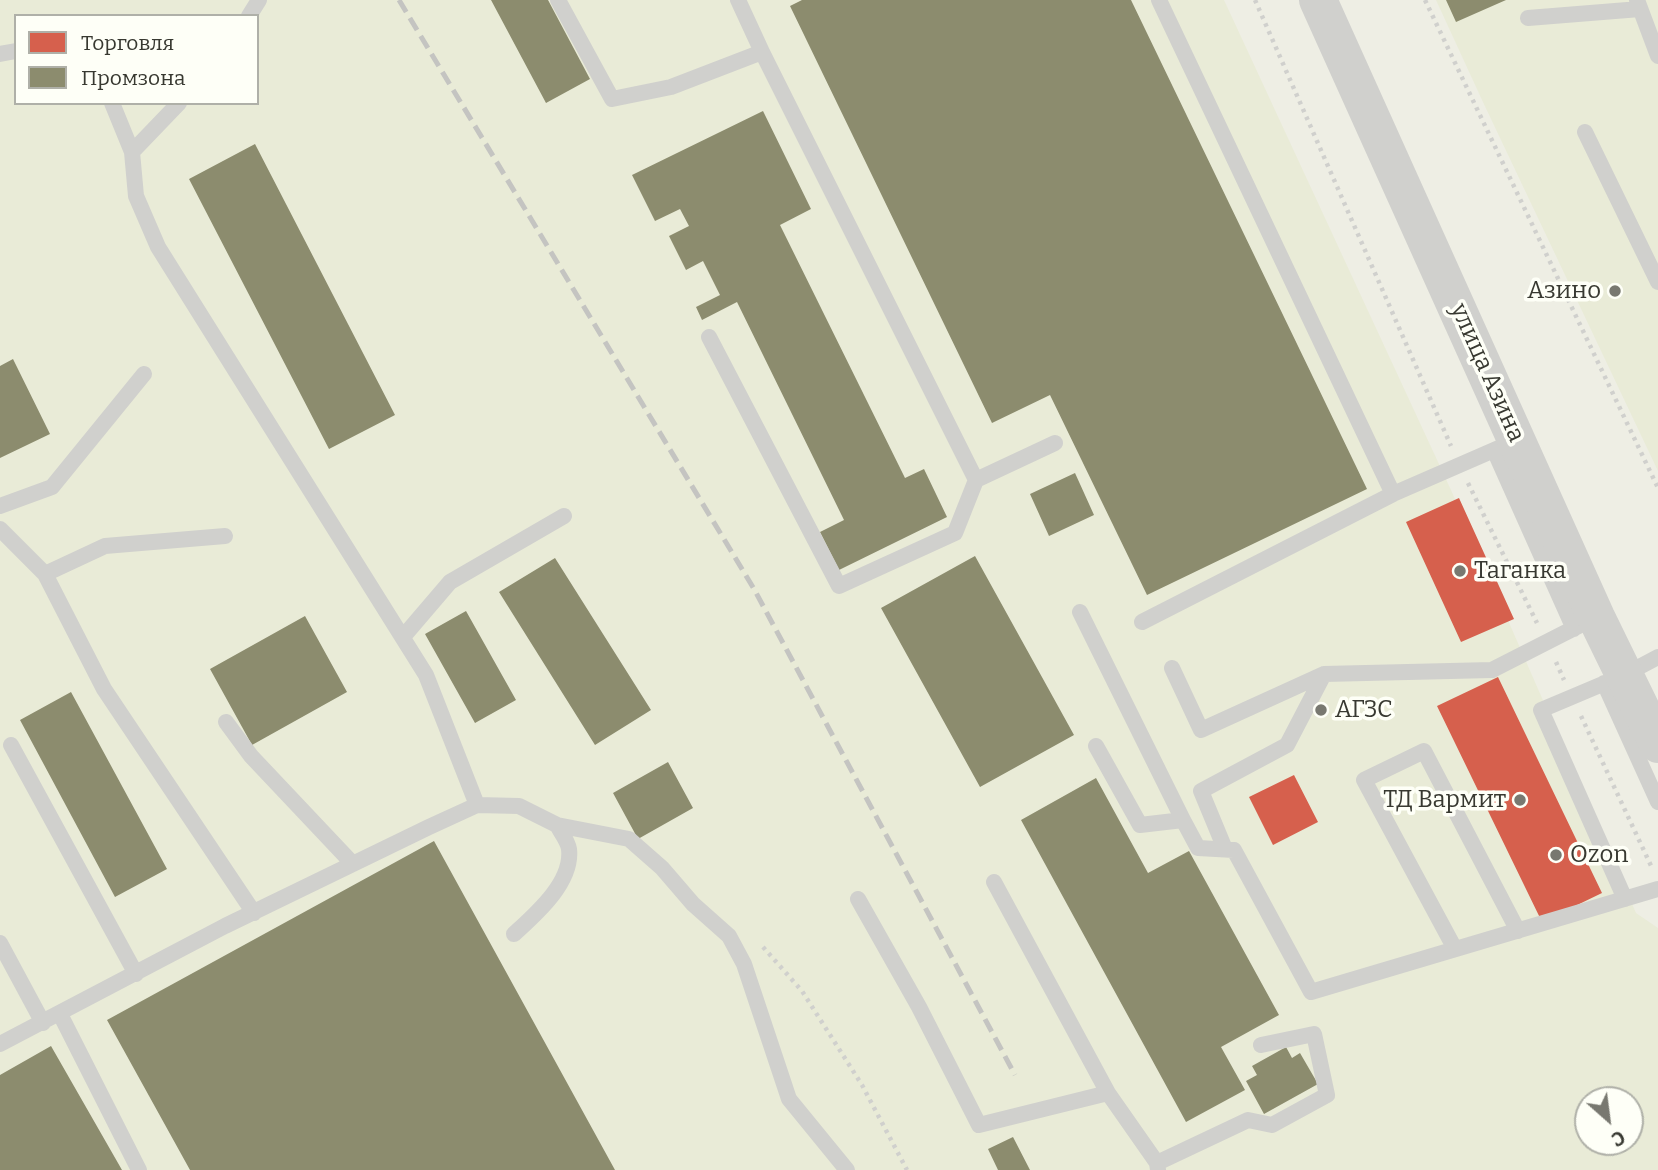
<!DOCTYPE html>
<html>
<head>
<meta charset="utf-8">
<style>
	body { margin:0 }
	#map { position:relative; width:1658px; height:1170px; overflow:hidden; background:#eeeee4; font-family:Bitter,serif }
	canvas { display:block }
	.legend { position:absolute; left:14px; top:14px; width:245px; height:91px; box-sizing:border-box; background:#fefff7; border:2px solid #afb0a8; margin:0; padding:9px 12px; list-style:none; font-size:21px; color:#383931 }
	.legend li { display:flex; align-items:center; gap:14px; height:35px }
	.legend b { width:35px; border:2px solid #afb0a8 }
	.north { position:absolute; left:1574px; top:1086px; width:70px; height:70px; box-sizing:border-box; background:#fefff7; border:2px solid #afb0a8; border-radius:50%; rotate:152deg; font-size:19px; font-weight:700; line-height:28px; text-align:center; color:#383931 }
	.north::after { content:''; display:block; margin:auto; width:24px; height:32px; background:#787870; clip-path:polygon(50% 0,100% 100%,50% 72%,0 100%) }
</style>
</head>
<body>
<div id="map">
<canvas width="1658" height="1170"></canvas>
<ul class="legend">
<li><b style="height:19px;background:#d6604d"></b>Торговля</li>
<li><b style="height:19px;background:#8c8c6e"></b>Промзона</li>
</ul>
<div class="north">С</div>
</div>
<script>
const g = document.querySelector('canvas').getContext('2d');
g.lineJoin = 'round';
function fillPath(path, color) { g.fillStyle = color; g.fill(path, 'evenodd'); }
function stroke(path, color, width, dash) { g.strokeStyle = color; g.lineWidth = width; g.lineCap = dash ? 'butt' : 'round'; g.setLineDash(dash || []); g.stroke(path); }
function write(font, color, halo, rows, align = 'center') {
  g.font = font + ' Bitter,serif'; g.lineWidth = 7; g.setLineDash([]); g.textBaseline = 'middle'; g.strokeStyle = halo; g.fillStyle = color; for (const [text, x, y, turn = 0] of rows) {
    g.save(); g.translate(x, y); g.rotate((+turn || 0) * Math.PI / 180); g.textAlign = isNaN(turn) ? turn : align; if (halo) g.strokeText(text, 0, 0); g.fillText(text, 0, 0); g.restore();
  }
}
const built = new Path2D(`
	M0,0H1224L1451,490L1636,913L1658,928V1170H0ZM16,16H257V103H16ZM1588,1100H1630V1142H1588Z
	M1436,0H1658V471L1482,100Z`);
const shops = new Path2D(`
	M1459,498L1514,619L1461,642L1406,522Z
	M1498,677L1602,893L1542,922L1437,706Z
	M1294,775L1318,822L1273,845L1249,797Z`);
const industry = new Path2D(`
	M491,0H548L590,79L546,103Z
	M802,0H1131L1367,489L1147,595L1050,395L992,423L790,6Z
	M1446,0H1506L1456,22Z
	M763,111L811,209L780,225L905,478L924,469L947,517L839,570L820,532L844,520L737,302L702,320L696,307L720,295L703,261L686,270L669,236L689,226L680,209L655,221L632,175Z
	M255,144L395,415L329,449L189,179Z
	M13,359L50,434L0,458V366Z
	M1075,473L1094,515L1049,536L1030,494Z
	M975,556L1074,735L980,787L881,608Z
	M555,558L651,710L595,745L499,592Z
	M466,611L516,700L475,723L425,634Z
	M305,616L347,692L252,745L210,669Z
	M71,692L167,869L115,897L20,720Z
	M668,762L693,808L638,839L613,793Z
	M1096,778L1148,873L1189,851L1279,1015L1221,1047L1245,1090L1186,1122L1021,820Z
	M434,841L615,1170H190L107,1020Z
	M51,1046L122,1170H0V1075Z
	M1286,1047L1292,1058L1300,1053L1318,1084L1264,1114L1246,1081L1257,1075L1252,1066Z
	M1013,1137L1030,1170H998L988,1149Z`);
const path = new Path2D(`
	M1255,0L1451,446
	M1425,0L1658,488
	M1468,483L1537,623
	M1556,662L1564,680
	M1581,716L1653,870
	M763,947L802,991L862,1085L907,1170`);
const service = new Path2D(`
	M558,0L612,99L671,87L762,52L976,480L1055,443
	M738,0L762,52
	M1159,0L1393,494L1517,440
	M1637,0L1658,56
	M249,16L259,0
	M1528,18L1640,9
	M0,54L16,51
	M112,103L132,152
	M179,103L132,152L136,196L158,247L426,675L477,805
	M1585,132L1658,282
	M709,337L839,586L955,533L976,480
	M1494,450L1574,629
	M0,506L52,487L144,374
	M0,529L45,574
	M225,536L105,546L45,574L104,689L254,913
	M1080,612L1183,820
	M1142,622L1393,494
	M403,637L450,582L564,516
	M1172,668L1201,730L1324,674L1492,670L1596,617
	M1604,683L1658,802
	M226,722L251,756L353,864
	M11,745L136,974
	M1096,746L1140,825L1183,820L1198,848L1234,850L1311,992L1658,889
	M1225,849L1201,791L1287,745L1324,674
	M994,882L1108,1093L1157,1163L1158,1170
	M858,899L919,1007L979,1125L1108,1093
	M1625,899L1541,710L1624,675L1658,657
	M514,934C536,914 573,882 569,849C568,841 560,831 557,825
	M0,943L43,1023
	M1455,949L1364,780L1424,751L1518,931
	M60,1014L139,1170
	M0,1044L225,926L429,827L477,805L519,806L557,825L629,839L662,868L693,904L729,936L744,964L789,1099L847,1170
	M1157,1163L1248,1120L1272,1125L1327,1095L1314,1034L1261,1045`);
const primary = new Path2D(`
	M1318,0L1596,617L1658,744`);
const rail = new Path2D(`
	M399,0L754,589L1015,1075`);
const markers = [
	[1615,291,7,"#787870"],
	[1460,571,7,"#787870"],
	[1321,710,7,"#787870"],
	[1520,800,7,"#787870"],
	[1556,855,7,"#787870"]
];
const poiNames = [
	["Азино",1601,291,"right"],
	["Таганка",1474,571],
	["АГЗС",1335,710],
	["ТД Вармит",1506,800,"right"],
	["Ozon",1570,855]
];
const streetNames = [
	["улица Азина",1487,373,66]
];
fillPath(built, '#e9ebd7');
fillPath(shops, '#d6604d');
fillPath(industry, '#8c8c6e');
stroke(path, '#d0d0cd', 4.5, [3.5, 5]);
stroke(service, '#d0d0cd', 16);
stroke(primary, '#d0d0cd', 38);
stroke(rail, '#c4c4c1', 5, [14, 7]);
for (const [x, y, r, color] of markers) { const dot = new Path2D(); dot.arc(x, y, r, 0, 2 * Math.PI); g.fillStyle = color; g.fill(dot); stroke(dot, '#fefff7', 2.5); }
write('24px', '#383931', '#fefff7', poiNames, 'left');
write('24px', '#383931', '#fefff7', streetNames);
</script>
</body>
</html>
